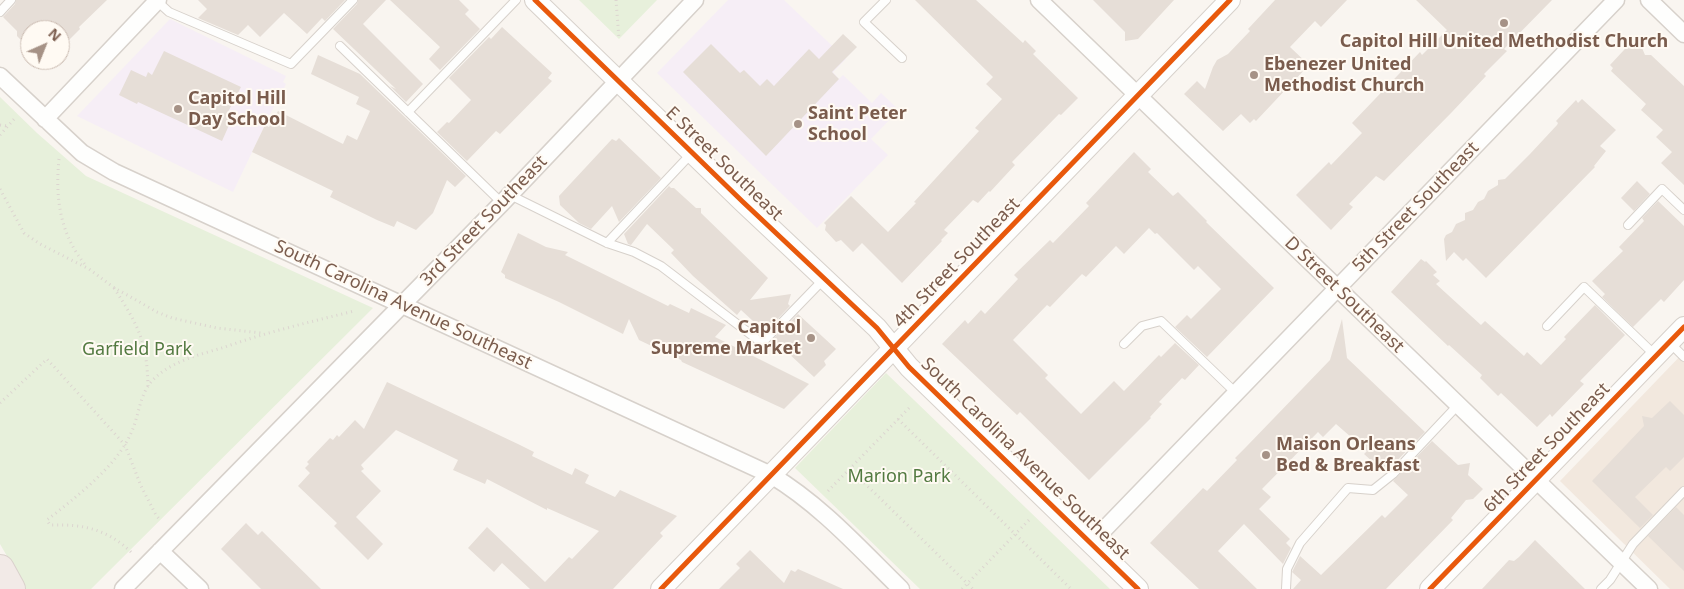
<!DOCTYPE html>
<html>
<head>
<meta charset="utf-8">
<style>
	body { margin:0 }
	#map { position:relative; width:1684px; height:589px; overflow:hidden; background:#f9f5f0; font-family:"Noto Sans",sans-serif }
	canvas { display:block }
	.north { position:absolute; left:20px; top:20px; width:50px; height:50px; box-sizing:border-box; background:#fffaf3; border:1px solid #cabbb1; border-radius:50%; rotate:44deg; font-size:14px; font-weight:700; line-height:20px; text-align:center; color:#7a5c4d }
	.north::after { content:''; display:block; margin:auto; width:18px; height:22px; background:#a69286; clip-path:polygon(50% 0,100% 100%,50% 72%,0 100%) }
</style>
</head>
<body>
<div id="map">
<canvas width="1684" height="589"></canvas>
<div class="north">N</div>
</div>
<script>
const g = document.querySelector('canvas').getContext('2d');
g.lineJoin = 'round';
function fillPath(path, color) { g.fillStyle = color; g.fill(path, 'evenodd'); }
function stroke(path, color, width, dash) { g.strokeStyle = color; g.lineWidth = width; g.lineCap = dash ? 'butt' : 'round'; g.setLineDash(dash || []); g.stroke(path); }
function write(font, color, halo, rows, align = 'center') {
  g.font = font + ' "Noto Sans",sans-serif'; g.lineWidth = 4; g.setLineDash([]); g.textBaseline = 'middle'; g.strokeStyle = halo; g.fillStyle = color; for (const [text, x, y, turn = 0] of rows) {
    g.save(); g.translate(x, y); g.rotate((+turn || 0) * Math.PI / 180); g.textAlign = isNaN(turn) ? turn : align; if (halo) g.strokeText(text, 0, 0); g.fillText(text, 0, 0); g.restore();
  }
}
const residential = new Path2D(`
	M1684,352V589H1670L1560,481Z`);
const education = new Path2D(`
	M728,0H784L846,59L833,72L839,79L843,75L872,103L881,93L899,110L871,139L888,155L817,228L657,73Z
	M170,19L286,76L283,82L286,84L281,95L278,94L275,100L276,102L233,192L77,116Z`);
const green = new Path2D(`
	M579,0H657L619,39Z
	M0,97L37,133L86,176L373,308L91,589H26L0,544Z
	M886,373L1110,589H920L795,468Z`);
const building = new Path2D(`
	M16,0H107L79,27L80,29L60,49V30H30V49L17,36V31L3,17L15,4Z
	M198,0H345L325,21L322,18L307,34L284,13L260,37L248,25L238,35L198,18L207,9Z
	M358,0H386L363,24L423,84L406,102L390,86L396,89L333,29L357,4Z
	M390,0H459L469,10L465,14L480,29L440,70L429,59L440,47Z
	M915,0H976L1023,43L1025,40L1036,51L1033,54L1078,98L1061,115L1059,114L1012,162L1015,165L990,192L989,191L978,203L973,200L944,230L948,233L941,240L942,241L902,283L862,243L853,252L841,240L836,242L825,230L826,225L824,223L851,196L888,232L916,203L914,202L979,131L975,128L1002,99L986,84L993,77Z
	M1093,0H1174L1138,39L1125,41V32Z
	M1275,0H1347L1321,27L1315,21L1290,47L1309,65L1289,86L1256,121L1254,119L1250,123L1241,114L1223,131L1184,94L1197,81L1205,89L1213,67L1217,60L1228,54L1250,31L1248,29Z
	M1416,0H1552L1504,49L1507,51L1484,74L1486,76L1452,112L1384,181L1376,176L1349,204L1353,207L1331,230L1296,195L1329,162L1331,165L1362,133L1352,123L1420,52L1422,55L1447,30Z
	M502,27L552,73L548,78L552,81L500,134L496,131L467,161L437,132L447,122L449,123L471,100L449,78L489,37L491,39Z
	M843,34L857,47L832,72L839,79L766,156L683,72L711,44L740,73L744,70L760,86L767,79L774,86L809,49L819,59Z
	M1637,36L1645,55H1651L1684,86V185L1661,163L1672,152L1656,137L1663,130L1641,110L1646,104L1611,71L1613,68L1610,65Z
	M164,51L241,87L228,112L234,114L222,141L138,102L137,104L119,95L131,70L146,77L148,72L152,75Z
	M318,55L360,74L466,176L455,187L447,180L433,213L416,230L397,221L394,227L377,220L330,197L333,191L252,152L265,125L269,127L278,111L343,144L347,135L357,140L370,111L356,104L359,97L311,74Z
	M1582,99L1616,130L1600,146L1606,151L1594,166L1595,167L1486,278L1466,258L1463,261L1454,252L1446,261L1444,239L1446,235L1452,232L1456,224L1465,220V213L1473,210L1478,202L1484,199L1488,191L1498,185V180L1505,179L1530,154L1557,125L1558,123L1556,121L1576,100L1578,103Z
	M619,138L661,178L619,222L612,206L591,229L579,223L560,205L559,196L612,139L616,141Z
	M1134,152L1151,169L1148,172L1173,196L1178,192L1207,221L1206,222L1274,288L1207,357L1175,327L1187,315L1191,319L1221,289L1198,266L1194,270L1157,233L1155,234L1149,228L1124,254L1116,246L1086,277L1082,274L1051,306L1050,307L1047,305L1013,340L1048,375L1045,378L1081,414L1114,381L1124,391L1159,355L1161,357L1175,343L1199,365L1185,380L1182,378L1159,402L1162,404L1150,417L1151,418L1089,480L1020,412L1017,415L942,344L965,320L968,324L981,310L985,314L1018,279L1014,275L1050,240L1053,243L1089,206L1086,203Z
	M1637,181L1650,194L1634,211L1621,198Z
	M669,186L671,188H674L696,208H701V213L768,278L750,300L791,294L788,304L790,306L765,332L741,310L737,315L693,276L671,253L674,250L647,224L631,245L628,244L624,234Z
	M1658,201L1684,226V280L1664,302L1661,299L1633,327L1602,297L1605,294L1592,281L1623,251L1619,247L1644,221L1642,218Z
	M518,233L546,247L568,252L565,255L668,306L670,304L689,313L691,308L726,325L715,337L809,384L784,409L682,362L681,360L639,340L629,319L623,334L559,302L505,278V275L501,272Z
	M1421,259L1425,262L1426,261L1437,272L1433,275L1440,281L1436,284L1481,325L1485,321L1524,356L1527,352L1541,365L1566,339L1564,337L1595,305L1625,335L1580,381L1584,384L1552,417L1550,414L1537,427L1501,393L1498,396L1480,378L1482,375L1449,345L1448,346L1391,292Z
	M798,314L836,349L824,361L826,365L814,377L773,339Z
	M1342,319L1347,358L1425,432L1385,473L1364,454L1367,451L1336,424L1323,437L1318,432L1262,489L1271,497L1259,509L1290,539L1286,543L1291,548L1283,564L1244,524L1218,551L1257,589H1199L1150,543L1203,488L1207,491L1237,460L1235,458L1246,447L1330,360Z
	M387,382L520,445L534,452L532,456L572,475L575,468L589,475L585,483L615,497L620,490L677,516L660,533L663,536L613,589H530L502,563L494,572L468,548L487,527L545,582L569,557L572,559L599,531L547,508V510L487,479L485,484L453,470L458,460L396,430L361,465L364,469L361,471L381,491L356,517L383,544L368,560L334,526L337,523L298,486L310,473L305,468L309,464L307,462L330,438L333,440L337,435L339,437L355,420L364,429Z
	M1670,401L1684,415V457L1670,471L1666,467L1635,497L1653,515L1640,528L1592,481L1644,426L1642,416L1652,418Z
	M1432,441L1458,465L1470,463L1468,475L1483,489L1473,499L1466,500L1451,518L1453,520L1386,589H1293L1301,580L1292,572L1300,556L1321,575L1382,515L1385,518L1408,495L1393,481Z
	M1676,507L1684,515V571L1648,536Z
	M246,523L258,535L262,531L321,589H261L221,549Z
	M1535,540L1585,589H1482L1509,560L1514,561L1519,557Z
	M750,550L784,583L791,570L795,572L798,569L843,589H719L740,568L736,564Z`);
const path = new Path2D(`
	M616,0L619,39
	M0,125L7,126
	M0,135L16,117
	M59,159C55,199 60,235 87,267
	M0,189L24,233L40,244L89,269L113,287L157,312L172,318L217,328L261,333
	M114,288C138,325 147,341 148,386
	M0,403L47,359L125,445L141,486L156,515L161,521
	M898,419L1071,589
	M850,469L973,589
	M828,491L911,406
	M131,552C107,529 83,524 50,525L47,520C75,498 117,466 131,433C138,419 139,400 148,386C165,362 199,355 225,347C267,332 310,322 354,311
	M962,589L1029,520`);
const service = new Path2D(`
	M886,0L864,22L902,58
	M157,1L169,12L291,64L353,0
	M0,12L11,0
	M340,46L502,203
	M408,112L516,0
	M510,195L607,243L634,252L661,266L762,343L823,280
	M1628,225L1662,189L1684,210
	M607,243L691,154
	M1547,326L1584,287L1656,356
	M1669,342L1684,357
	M1124,344L1142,326L1161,321L1236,393
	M1286,589L1287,569L1300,543L1348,488L1373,490L1393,474L1458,405
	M1601,589L1610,580L1633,544L1684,491`);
const minor = new Path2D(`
	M1039,0L1649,589
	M1649,0L1684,34
	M0,76L82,153L114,172L771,475C821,505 860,549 901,589
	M45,119L158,0
	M1091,543L1616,0
	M160,551L200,589
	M123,589L502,203L695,0`);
const tertiary = new Path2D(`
	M535,0L743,202L877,328L909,367L1138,589
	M661,589L1230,0
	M1430,589L1684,327`);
const motorway = new Path2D(`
	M0,569L11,589`);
const cycleway = new Path2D(`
	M535,0L743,202L877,328L909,367L1138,589
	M661,589L1230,0
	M1430,589L1684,327`);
const markers = [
	[1504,23,5,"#a69286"],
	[1254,75,5,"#a69286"],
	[178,109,5,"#a69286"],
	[798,124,5,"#a69286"],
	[811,338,5,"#a69286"],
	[1266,455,5,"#a69286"]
];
const poiNames = [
	["Capitol Hill United Methodist Church",1504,42,"center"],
	["Ebenezer United",1264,65],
	["Methodist Church",1264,86],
	["Capitol Hill",188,99],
	["Day School",188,120],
	["Saint Peter",808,114],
	["School",808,135],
	["Capitol",801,328,"right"],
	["Supreme Market",801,349,"right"],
	["Maison Orleans",1276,445],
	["Bed & Breakfast",1276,466]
];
const streetNames = [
	["E Street Southeast",724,164,44],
	["5th Street Southeast",1416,207,-46],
	["3rd Street Southeast",484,221,-46],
	["4th Street Southeast",957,263,-46],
	["D Street Southeast",1344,295,44],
	["South Carolina Avenue Southeast",403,305,25],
	["6th Street Southeast",1547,448,-46],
	["South Carolina Avenue Southeast",1025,459,44]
];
const parkNames = [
	["Garfield Park",137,350],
	["Marion Park",899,477]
];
fillPath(residential, '#f2e8de');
fillPath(education, '#f6eef6');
fillPath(green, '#e7f0db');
fillPath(building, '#e6ded7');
stroke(service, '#d7d1cb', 10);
stroke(minor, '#d7d1cb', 19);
stroke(tertiary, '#d7d1cb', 22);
stroke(motorway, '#dad1cc', 30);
stroke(path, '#dcd5d0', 3, [1, 4]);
stroke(service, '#fefefd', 8);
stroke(minor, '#fefefd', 16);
stroke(tertiary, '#fefefd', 20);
stroke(motorway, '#f2eae7', 28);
stroke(cycleway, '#e8590c', 5);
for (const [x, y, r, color] of markers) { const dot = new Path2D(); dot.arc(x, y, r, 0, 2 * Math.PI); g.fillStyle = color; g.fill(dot); stroke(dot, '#fffaf3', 2); }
write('bold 18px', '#7a5c4d', '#fffaf3', poiNames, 'left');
write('18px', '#7a5c4d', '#fffaf3', streetNames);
write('18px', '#537a41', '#fffaf3', parkNames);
</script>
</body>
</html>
